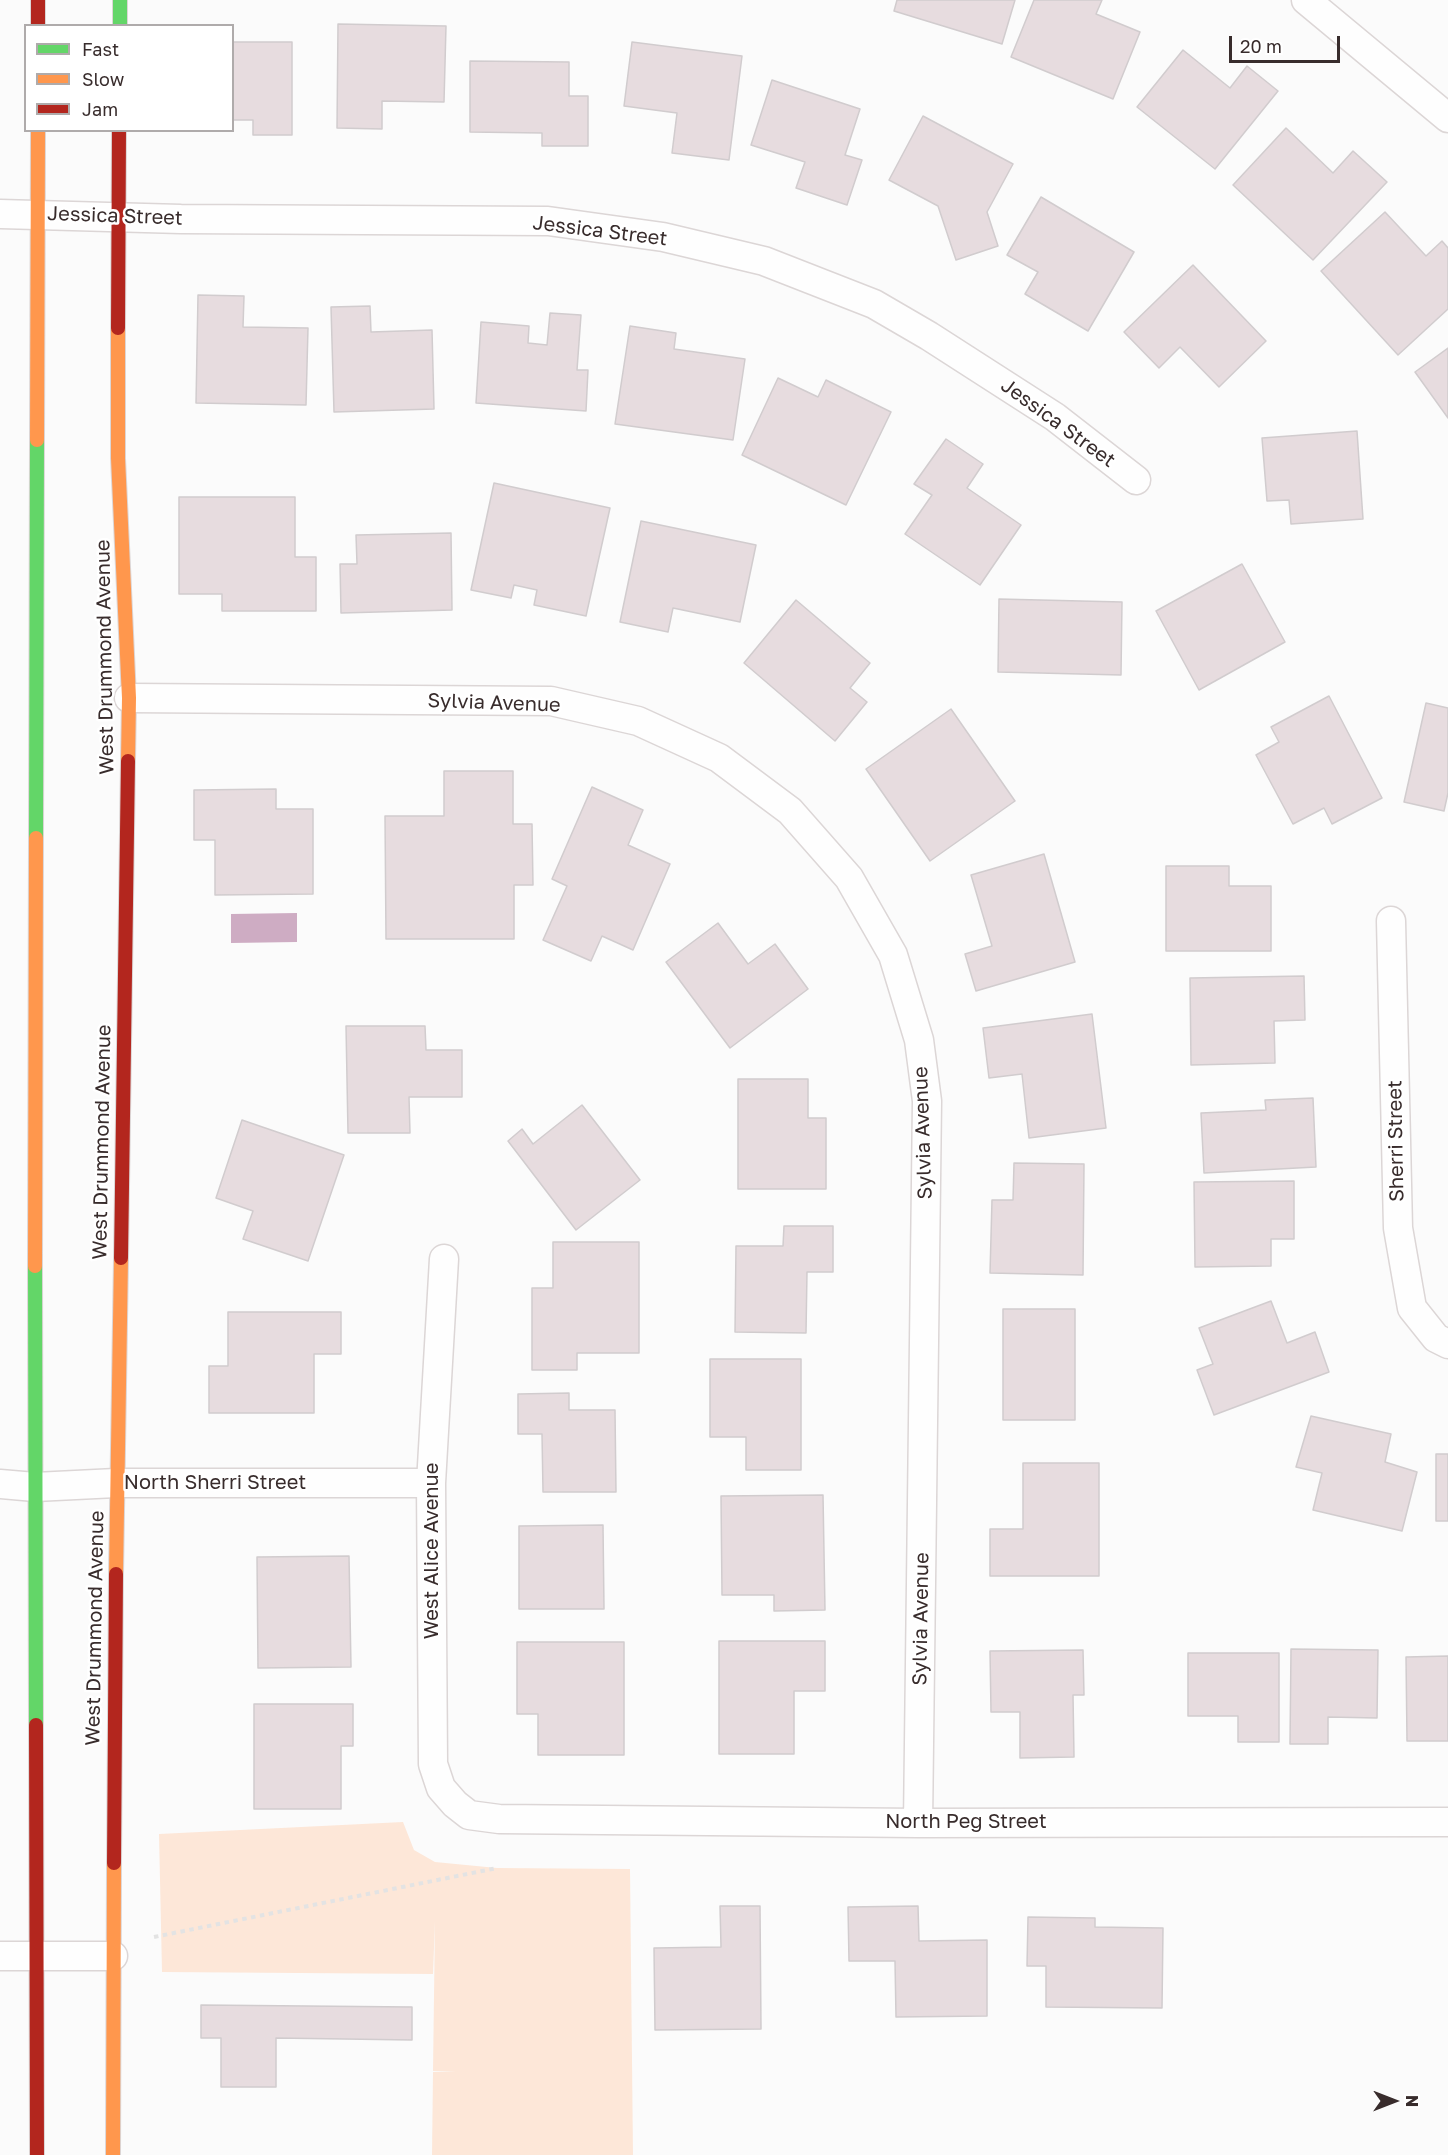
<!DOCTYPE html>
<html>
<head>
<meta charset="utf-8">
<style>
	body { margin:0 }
	#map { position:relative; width:1448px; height:2155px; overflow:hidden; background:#fbfbfb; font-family:"Golos Text",sans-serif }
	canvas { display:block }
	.legend { position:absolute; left:24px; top:24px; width:210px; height:108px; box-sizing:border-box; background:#fff; border:2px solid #afabab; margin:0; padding:8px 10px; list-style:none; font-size:18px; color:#382c2c }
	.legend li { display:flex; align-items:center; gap:12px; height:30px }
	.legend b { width:30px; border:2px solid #afabab }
	.north { position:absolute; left:1364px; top:2071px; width:60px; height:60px; -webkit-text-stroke:4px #fff; paint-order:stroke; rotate:90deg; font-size:16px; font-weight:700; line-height:24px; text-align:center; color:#382c2c }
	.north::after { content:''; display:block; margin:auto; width:21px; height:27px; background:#382c2c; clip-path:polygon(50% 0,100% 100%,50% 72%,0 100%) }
	.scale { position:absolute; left:1229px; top:36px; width:111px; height:27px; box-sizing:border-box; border:3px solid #382c2c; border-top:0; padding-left:8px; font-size:18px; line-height:21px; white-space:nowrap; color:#382c2c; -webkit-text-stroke:4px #fff; paint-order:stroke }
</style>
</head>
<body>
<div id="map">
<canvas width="1448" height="2155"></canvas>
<ul class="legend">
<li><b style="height:8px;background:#63d668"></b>Fast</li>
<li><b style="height:8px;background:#ff974d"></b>Slow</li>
<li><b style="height:8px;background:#b3261e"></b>Jam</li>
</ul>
<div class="north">N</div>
<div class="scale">20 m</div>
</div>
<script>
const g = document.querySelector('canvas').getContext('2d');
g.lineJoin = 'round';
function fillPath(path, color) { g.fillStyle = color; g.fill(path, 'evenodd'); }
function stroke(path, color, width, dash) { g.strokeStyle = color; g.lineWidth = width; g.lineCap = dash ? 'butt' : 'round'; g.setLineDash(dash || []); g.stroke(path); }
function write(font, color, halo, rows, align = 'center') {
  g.font = font + ' "Golos Text",sans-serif'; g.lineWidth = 5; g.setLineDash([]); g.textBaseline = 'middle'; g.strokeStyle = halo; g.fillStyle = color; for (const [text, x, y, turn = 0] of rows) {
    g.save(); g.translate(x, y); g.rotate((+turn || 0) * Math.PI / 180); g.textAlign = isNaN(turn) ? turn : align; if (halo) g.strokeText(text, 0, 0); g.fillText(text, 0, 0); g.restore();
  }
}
const green = new Path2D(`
	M403,1822L414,1850L435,1862L497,1868L630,1869L633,2155H432L433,2072L456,2071H433L435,1921L433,1974L162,1972L159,1834Z`);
const water = new Path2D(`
	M297,913V942L231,943V914Z`);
const building = new Path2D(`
	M897,0H1015L1002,44L894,11Z
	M1034,0H1102L1096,14L1140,32L1113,99L1011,57Z
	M338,24L446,26L444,102L382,101V129L337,128Z
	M232,42H292V135H253V120H232Z
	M632,42L742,56L729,160L672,153L677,113L624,106Z
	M1183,50L1230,88L1247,66L1278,91L1215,169L1137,107Z
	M470,61L569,62V96H588V146H542V133L470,132Z
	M772,80L860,109L845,155L862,160L847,205L796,188L805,162L751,145Z
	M923,116L1013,164L987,212L998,246L956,260L938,206L889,180Z
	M1286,128L1333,173L1353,151L1387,182L1313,260L1233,185Z
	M1041,197L1134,252L1088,331L1025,294L1038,272L1007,255Z
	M1385,212L1426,256L1442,241L1448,248V309L1398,355L1321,271Z
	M1193,265L1266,341L1219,387L1180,347L1159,368L1124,332Z
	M198,295L244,296L243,327L308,328L306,405L196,403Z
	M370,306L371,332L432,330L434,409L334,412L331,307Z
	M550,313L581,315L577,370H588L586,411L476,403L481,322L529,326L528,343L547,345Z
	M630,326L676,333L674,349L745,359L733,440L615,424Z
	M1448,348V418L1415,372Z
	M778,378L818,397L826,380L891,412L846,505L742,455Z
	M1357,431L1363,519L1291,524L1289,500L1267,501L1262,438Z
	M946,439L983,464L967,488L1021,525L980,585L905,534L932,495L914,484Z
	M494,483L610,508L586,616L534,605L537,590L514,585L511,598L471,590Z
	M179,497H295V557H316V611H222V594H179Z
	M641,521L756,545L740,622L673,608L668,632L620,622Z
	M451,533L452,610L341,613L340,564H357L356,535Z
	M1242,564L1285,642L1199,690L1156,611Z
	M999,599L1122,602L1121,675L998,672Z
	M796,600L870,663L850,688L867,702L835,741L744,663Z
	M1329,696L1382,798L1332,824L1324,808L1293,824L1256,755L1279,742L1271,727Z
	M1426,703L1448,708V793L1444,811L1404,802Z
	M951,709L1015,801L930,861L866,769Z
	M444,771H513V824H532L533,885H514V939H386L385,816H444Z
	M592,787L643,810L628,845L670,864L633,950L602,936L591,961L543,940L567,886L552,879Z
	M276,789V809H313V894L215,895V840H194V790Z
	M1044,854L1075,962L976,991L965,954L992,946L971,875Z
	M1166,866H1229V886H1271V951H1166Z
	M718,923L748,964L775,944L808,989L730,1048L666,962Z
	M1304,976L1305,1020L1274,1021L1275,1063L1191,1065L1190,978Z
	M1092,1014L1106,1128L1029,1138L1022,1074L989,1078L983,1028Z
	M346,1026H425L426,1050H462V1097H409L410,1133H348Z
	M738,1079H808V1118H826V1189H738Z
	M1313,1098L1316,1167L1204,1173L1201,1113L1266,1110L1265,1100Z
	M582,1105L640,1180L576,1230L508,1141L522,1129L533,1144Z
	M242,1120L344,1155L308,1261L243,1239L253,1211L216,1198Z
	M1014,1163L1084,1164L1083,1275L990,1273L992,1200H1013Z
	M1294,1181V1239H1271V1266L1195,1267L1194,1182Z
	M784,1226H833V1272H807L806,1333L735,1332L736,1246H783Z
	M553,1242H639V1353H577V1370H532V1288H553Z
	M1271,1301L1287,1343L1315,1332L1329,1372L1214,1415L1197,1370L1213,1364L1199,1328Z
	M1003,1309H1075V1420H1003Z
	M228,1312H341V1354H314V1413H209V1366H228Z
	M710,1359H801V1470H746V1437H710Z
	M569,1393V1410H615L616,1492H543L542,1434H518V1394Z
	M1311,1416L1391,1434L1385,1462L1417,1472L1402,1531L1313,1510L1322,1473L1296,1467Z
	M1436,1454H1448V1521H1436Z
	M1023,1463H1099V1576H990V1529H1023Z
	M823,1495L825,1610L774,1611V1595H722L721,1496Z
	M603,1525L604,1609H519V1526Z
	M349,1556L351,1667L258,1668L257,1557Z
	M719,1641H825V1691H794V1754H719Z
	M517,1642H624V1755H538V1714H517Z
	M1291,1649L1378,1650L1377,1718L1328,1717V1744H1290Z
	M1083,1650L1084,1695H1073L1074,1757L1020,1758V1712H991L990,1651Z
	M1188,1653H1279V1742H1238V1716H1188Z
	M1448,1656V1741H1407L1406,1657Z
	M254,1704H353V1746H341V1809H254Z
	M720,1906H760L761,2029L655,2030L654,1948L721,1947Z
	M918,1906L919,1941L987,1940V2016L896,2017L895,1961H849L848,1907Z
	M1028,1917L1095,1918V1927L1163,1928L1162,2008L1046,2007V1966H1027Z
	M201,2005L412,2007V2040L276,2038V2087H221V2038H201Z`);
const path = new Path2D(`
	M154,1937L497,1868`);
const street = new Path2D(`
	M1306,0L1448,118
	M0,214L181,219L548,221L663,237L764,261L874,304L929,336L1055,417L1136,480
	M129,698L551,701L638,721L719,758L790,811L849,878L893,955L919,1040L927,1101L918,1823
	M1391,921L1398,1228L1412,1308L1436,1338L1448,1344
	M444,1259L431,1483L433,1764L441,1788L455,1804L469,1815L499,1819L918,1823L1448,1822
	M0,1484L35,1487L116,1483H431
	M0,1956H113`);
const fast = new Path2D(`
	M120,0V26
	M36,838L37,440
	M35,1266L36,1725`);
const slow = new Path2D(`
	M118,328V458L129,698L128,761
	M37,440L38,130
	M35,1266L36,838
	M116,1574L121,1258
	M113,2155L114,1863`);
const jam = new Path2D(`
	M38,0V26
	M118,328L119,130
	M121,1258L128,761
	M36,1725L37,2155
	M114,1863L116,1574`);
const streetNames = [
	["Jessica Street",115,216,2],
	["Jessica Street",600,231,7],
	["Jessica Street",1058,423,36],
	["West Drummond Avenue",105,657,-91],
	["Sylvia Avenue",494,703,2],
	["Sylvia Avenue",923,1133,-92],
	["Sherri Street",1396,1141,-91],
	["West Drummond Avenue",102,1142,-89],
	["North Sherri Street",215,1483],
	["West Alice Avenue",432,1551,-90],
	["Sylvia Avenue",921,1619,-89],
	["West Drummond Avenue",95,1628,-89],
	["North Peg Street",966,1822]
];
fillPath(green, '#fde7d8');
fillPath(water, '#ceacc3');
fillPath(building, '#e7dcdf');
stroke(building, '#d1ccce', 1.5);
stroke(street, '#dcd6d6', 31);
stroke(fast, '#dcd6d6', 16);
stroke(slow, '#dcd6d6', 16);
stroke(jam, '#dcd6d6', 16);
stroke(path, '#e3e3e3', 4, [4.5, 4.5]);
stroke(street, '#fefefe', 28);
stroke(fast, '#63d668', 14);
stroke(slow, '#ff974d', 14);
stroke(jam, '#b3261e', 14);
write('20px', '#382c2c', '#fff', streetNames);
</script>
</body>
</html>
